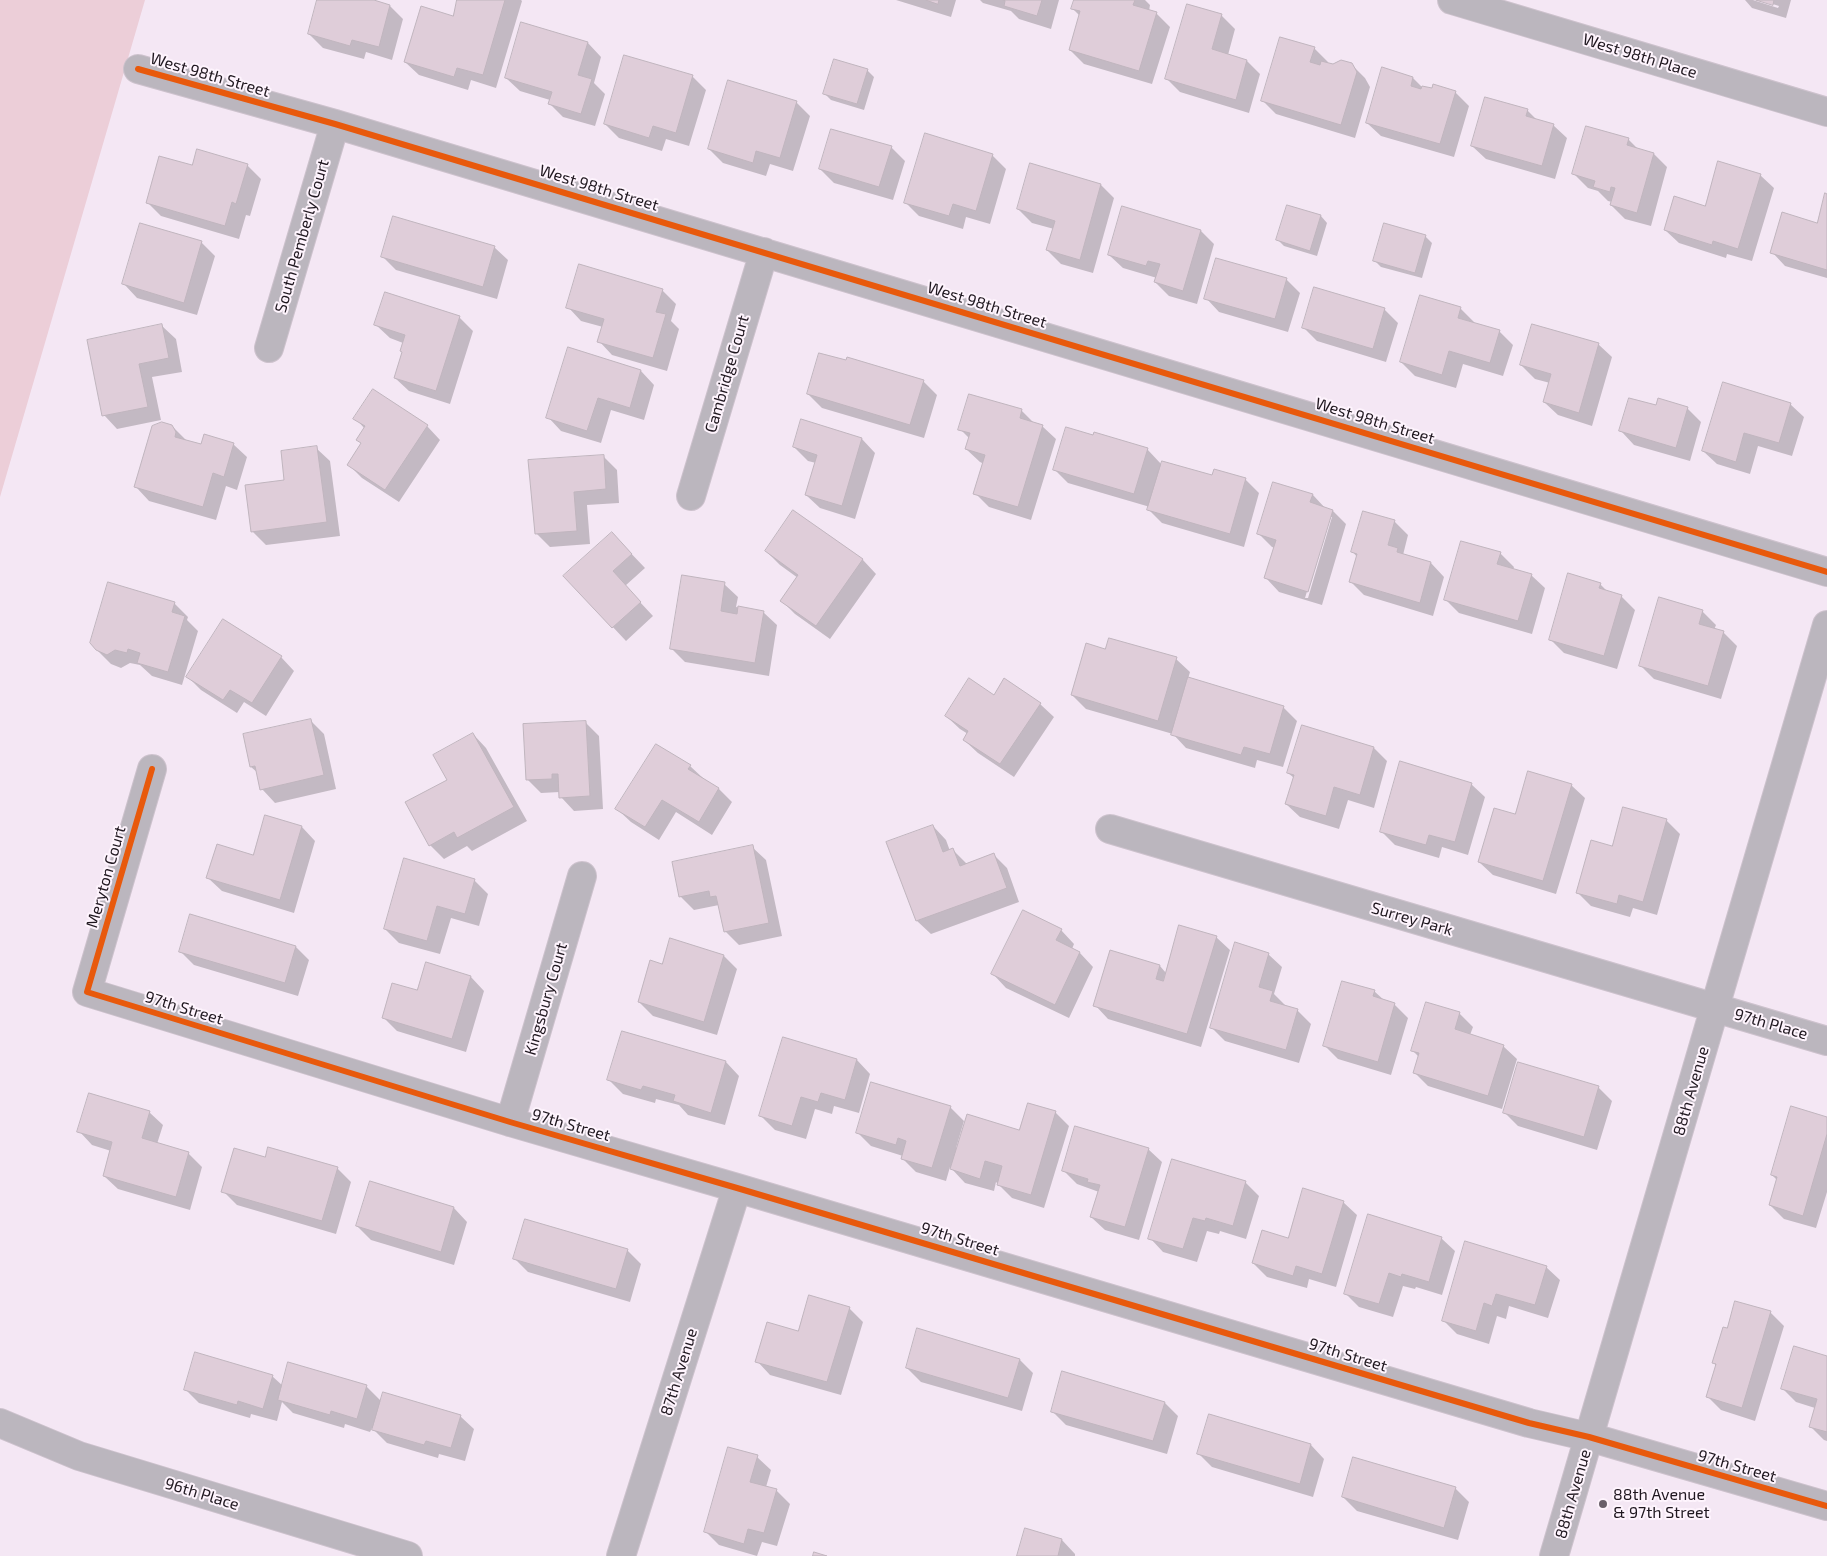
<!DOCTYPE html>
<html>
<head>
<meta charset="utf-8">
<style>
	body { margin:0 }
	canvas { display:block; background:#f4e7f4 }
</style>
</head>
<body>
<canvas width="1827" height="1556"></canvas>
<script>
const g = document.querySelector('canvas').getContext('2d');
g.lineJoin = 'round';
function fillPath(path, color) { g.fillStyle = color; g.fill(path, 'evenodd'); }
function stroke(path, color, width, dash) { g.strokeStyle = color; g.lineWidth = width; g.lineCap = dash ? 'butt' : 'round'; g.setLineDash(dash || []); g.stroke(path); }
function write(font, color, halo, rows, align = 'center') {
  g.font = font + ' "Exo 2",sans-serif'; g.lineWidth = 4; g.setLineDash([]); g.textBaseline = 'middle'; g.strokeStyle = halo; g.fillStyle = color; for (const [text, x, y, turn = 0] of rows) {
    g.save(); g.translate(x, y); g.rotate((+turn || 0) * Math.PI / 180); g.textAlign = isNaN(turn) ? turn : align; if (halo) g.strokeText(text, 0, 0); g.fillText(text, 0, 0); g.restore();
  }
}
const green = new Path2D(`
	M0,0H145L0,497Z`);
const shadow = new Path2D(`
	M319,0H369L390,6L403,19L392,60L366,52L364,59L323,48L309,34Z
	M459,0H521L522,1L496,88L471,80L468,90L419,75L405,62L454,17Z
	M896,0H956L951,17Z
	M980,0H1059L1051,29L1019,19L1011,11L983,3Z
	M1075,0H1145L1150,5L1149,11L1156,13L1170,27L1152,84L1084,64L1070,50L1080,16L1073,9Z
	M1745,0H1753L1778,8L1779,6L1760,0H1791L1786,18L1752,8Z
	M1188,6L1222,16L1235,29L1228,55L1247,61L1260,74L1249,113L1180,92L1167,79Z
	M522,23L588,43L601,57L594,83L605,94L595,126L563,117L549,103L550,100L520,91L506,78Z
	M1314,48L1328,62L1327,64L1333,66L1351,64L1365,78L1370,87L1355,138L1276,114L1263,101Z
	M867,70L874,77L864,110L831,100L825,94Z
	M692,76L706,90L689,146L666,139L662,151L619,138L605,124Z
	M1413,78L1422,87L1455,92L1469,106L1454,157L1381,136L1367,123Z
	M796,102L810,116L793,171L770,164L766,176L723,163L709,149Z
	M1527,110L1537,120L1553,125L1567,138L1555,179L1486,159L1472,146Z
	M1628,139L1638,149L1654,154L1667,167L1651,226L1625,219L1611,205L1612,202L1608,201L1598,191L1588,188L1574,174Z
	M891,147L905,161L893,200L834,183L820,169Z
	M992,155L1006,169L990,224L966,217L963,229L919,216L905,202Z
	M247,165L261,179L250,216L246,215L239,239L161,216L147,202Z
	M1031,165L1101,185L1114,198L1093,273L1061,264L1047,250L1054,229L1032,223L1018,209Z
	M1760,175L1774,188L1752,261L1727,254L1726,258L1679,243L1665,230Z
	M1827,195V278L1785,266L1772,252L1818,224Z
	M1123,208L1201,231L1214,244L1197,304L1169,296L1155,282L1157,278L1123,268L1109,255Z
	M1321,216L1327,223L1317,256L1284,246L1278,240Z
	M1425,236L1432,243L1422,278L1381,267L1374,260Z
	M201,242L215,256L197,315L137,298L124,284Z
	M494,247L508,260L497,299L396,270L383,257Z
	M1286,279L1300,293L1288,332L1219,312L1206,298Z
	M662,290L676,304L671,321L679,329L667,371L612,355L599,341L603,327L581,321L568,307Z
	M1421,297L1461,309L1474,322V324L1499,331L1513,345L1503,376L1463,364L1456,388L1415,376L1401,362Z
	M1384,309L1398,323L1386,362L1317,341L1304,328Z
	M459,317L473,331L450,404L409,391L395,378L403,353V343L390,338L376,325Z
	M162,326L176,339L182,372L152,377L161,420L117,429L104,415Z
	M1598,344L1612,357L1592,426L1558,415L1544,402L1550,383L1535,379L1521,365Z
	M569,349L641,371L654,385L644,420L611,410L601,443L561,431L548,417Z
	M923,381L937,395L924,438L822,408L808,394Z
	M1790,404L1804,417L1792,456L1758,446L1750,474L1717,464L1703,451Z
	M1657,407L1687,408L1701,422L1690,461L1634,445L1621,431Z
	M1021,410L1035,424L1042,426L1056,439L1031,520L989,507L975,493L984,464L980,462L966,449L969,438L960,429Z
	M355,418L427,426L440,440L399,502L362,478L349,465L362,444L365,429Z
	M172,426L186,440L202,446L233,444L247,457L237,490L226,486L216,520L149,501L136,487Z
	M862,439L875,453L855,519L820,508L806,495L816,463L808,461L794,447Z
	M316,448L330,461L340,536L266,545L253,532L286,481Z
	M1147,449L1162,465L1213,477L1245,479L1259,493L1244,547L1162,523L1149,510L1150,507L1068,483L1054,469Z
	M603,456L617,470L619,503L587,505L590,544L550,547L536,533Z
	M1313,495L1326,509L1333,511L1346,524L1322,605L1279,592L1266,578L1275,548L1272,547L1258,533ZM1330,517H1332L1308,598H1305Z
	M793,512L863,560L876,574L830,639L795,614L782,601L798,578L780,565L766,551Z
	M1363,512L1395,522L1408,535L1403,555L1431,563L1444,577L1433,616L1364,595L1350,581L1357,557L1352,551Z
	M625,547L645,568L625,586L653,616L626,641L565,576Z
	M1500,553L1514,567L1513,570L1531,575L1545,588L1532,634L1459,613L1445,599Z
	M724,584L738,597L736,607L763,612L777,625L769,676L685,662L671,648Z
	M1600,584L1609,593L1621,596L1635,610L1617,669L1564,653L1550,639Z
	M174,603L188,617L187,620L198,631L182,685L152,676L140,665L130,663L121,668L111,664L97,650Z
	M1702,611L1716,625L1714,630L1723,632L1737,646L1721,699L1654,679L1640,665Z
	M1106,650L1176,659L1190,672L1188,679L1283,707L1297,721L1283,767L1257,760L1255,768L1186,748L1173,734L1086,709L1072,695Z
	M281,657L294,671L266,716L244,702L237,713L201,690L187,676Z
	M994,696L1040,704L1054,717L1014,777L978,753L964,740L968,734L960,729L946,716Z
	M310,720L324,734L336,789L275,803L262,789L258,773L251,767Z
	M586,723L599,736L603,809L574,811L561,797L560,792L541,793L527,779Z
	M1302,727L1374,748L1387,761L1374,808L1348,800L1339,829L1300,817L1286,804L1294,778L1288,773Z
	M473,734L486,748L527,821L472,851L467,846L444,859L430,845L448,780Z
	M690,766L704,779L719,789L732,802L712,835L676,812L659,840L631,822L617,809Z
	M1471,784L1485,797L1468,855L1442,847L1439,858L1395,845L1381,831Z
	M1571,785L1585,798L1556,894L1493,875L1479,862L1516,816Z
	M266,817L302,827L315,841L294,913L222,891L208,878L254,856Z
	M1666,820L1680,834L1657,915L1633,908L1630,917L1591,906L1577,892L1613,847Z
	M933,826L946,840L950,851L953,850L967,864L993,854L1007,868L1019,902L931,934L917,921L888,843Z
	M752,847L766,860L782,936L739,945L725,931L719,905L694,910L681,897L673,863Z
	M474,880L488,894L479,926L451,918L440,954L399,943L385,929Z
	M1061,930L1074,944L1072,949L1080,953L1093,967L1069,1018L1006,988L993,974Z
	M1216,937L1230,950L1201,1047L1108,1019L1095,1005L1111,952L1160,966L1166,973Z
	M296,947L309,960L298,996L194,965L180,951Z
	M1268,954L1282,967L1274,994L1286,1006L1297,1010L1311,1024L1299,1063L1225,1041L1211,1027Z
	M724,956L737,969L717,1035L653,1016L639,1002L663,965Z
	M471,977L484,991L466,1052L397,1031L384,1018L418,992Z
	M1374,991L1385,1001L1394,1004L1408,1018L1391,1075L1338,1059L1325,1046Z
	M1459,1013L1473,1027L1470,1035L1503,1046L1517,1059L1502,1109L1428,1086L1414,1072L1419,1057L1412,1050Z
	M623,1032L726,1062L739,1076L725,1125L688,1115L679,1105L656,1099L655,1103L623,1094L609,1080Z
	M857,1060L870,1074L859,1113L834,1106L832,1114L815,1109L806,1139L775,1130L761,1116Z
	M1598,1087L1612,1101L1597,1150L1518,1126L1504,1112Z
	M1029,1104L1056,1113L1069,1126L1044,1208L1012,1198L996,1182L994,1191L965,1183L950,1167L946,1181L916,1172L902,1158L903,1156L871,1146L858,1133L950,1107L964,1121L956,1148L958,1149L1020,1132Z
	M149,1112L163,1125L157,1144L188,1153L202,1167L190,1210L118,1189L104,1176L111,1151L92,1145L79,1131Z
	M1827,1118V1192L1816,1228L1784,1219L1770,1205L1777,1180L1772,1175Z
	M1148,1149L1162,1162L1139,1240L1105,1230L1091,1217L1099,1192L1077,1184L1063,1170Z
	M337,1168L351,1182L336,1234L237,1205L223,1191Z
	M1245,1182L1259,1196L1246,1239L1220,1231L1219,1234L1207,1231L1197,1262L1163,1252L1150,1238Z
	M1343,1202L1357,1215L1336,1287L1309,1279L1307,1288L1267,1277L1253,1263Z
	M454,1208L467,1222L454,1265L371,1240L357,1226Z
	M1441,1238L1455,1251L1442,1295L1416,1287L1415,1289L1403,1286L1393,1317L1359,1307L1345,1293Z
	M627,1250L641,1264L630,1302L528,1272L515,1259Z
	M1546,1267L1560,1280L1548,1318L1509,1306L1506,1319L1497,1316L1489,1344L1457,1334L1443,1320Z
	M849,1308L863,1322L841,1395L770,1375L757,1361L799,1332Z
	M1770,1312L1784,1326L1755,1421L1721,1410L1707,1396L1716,1366L1714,1363L1728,1329Z
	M1827,1357V1441L1824,1440L1810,1426L1815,1408L1796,1402L1783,1389Z
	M1020,1360L1033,1373L1022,1411L921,1382L907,1368Z
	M272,1376L283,1386H366L381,1401L460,1416L474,1429L465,1461L439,1454L438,1458L387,1443L372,1428L370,1432L345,1424L344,1428L293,1413L282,1402L277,1421L251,1414L250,1418L199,1403L185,1389Z
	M1165,1403L1178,1416L1167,1454L1066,1425L1052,1411Z
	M1311,1445L1324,1459L1313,1497L1212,1467L1198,1453Z
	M757,1457L771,1470L766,1487L776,1490L790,1504L777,1546L762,1542L757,1556L719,1545L705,1531Z
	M1455,1488L1469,1502L1458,1540L1357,1511L1343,1497Z
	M1026,1530L1062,1540L1075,1554V1556H1018Z`);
const building = new Path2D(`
	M317,0H374L390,5L379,47L352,40L350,46L308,34Z
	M457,0H505L483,75L457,68L454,77L404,62L421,6L453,16Z
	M926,0H939L938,4Z
	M1003,0H1042L1037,16L1004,6L1005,1Z
	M1074,0H1135L1133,5L1157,12L1139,71L1069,50L1080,11L1071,9Z
	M1756,0H1774L1773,5Z
	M1187,4L1222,14L1212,49L1247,60L1236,100L1165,79Z
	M521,22L588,42L578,75L592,79L581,114L548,104L552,92L505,78Z
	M1280,37L1315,47L1310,62L1320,65L1321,61L1333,64L1341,60L1352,63L1357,72L1341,125L1261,101Z
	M624,55L693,75L676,133L653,126L649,138L604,124Z
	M834,59L868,69L857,104L823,94Z
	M1382,67L1413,77L1411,86L1421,89L1422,86L1432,88L1433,84L1456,91L1440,144L1366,123Z
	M728,80L797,101L780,158L756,151L753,163L708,149Z
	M1485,97L1528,109L1526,116L1554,124L1542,166L1471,146Z
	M1586,126L1629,138L1627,145L1654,153L1637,213L1610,205L1615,188L1611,187L1610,192L1593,187L1595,181L1572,174Z
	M831,129L892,146L879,187L819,169Z
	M925,133L993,154L976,211L953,204L949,216L904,203Z
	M197,149L248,164L236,204L232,202L225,226L146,203L159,156L192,165Z
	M1718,161L1761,174L1738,249L1713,241L1712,245L1664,230L1674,196L1705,206Z
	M1030,163L1101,184L1080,260L1046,250L1055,221L1017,209Z
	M1825,193L1827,194V270L1770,253L1782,212L1817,223Z
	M1287,205L1321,215L1310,251L1276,240Z
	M1122,206L1201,230L1183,291L1154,282L1160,264L1148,261L1146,266L1108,255Z
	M393,216L495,246L483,287L381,257Z
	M140,223L202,241L184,303L122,284Z
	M1384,223L1426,235L1415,273L1373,261Z
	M1216,258L1287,278L1275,319L1204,299Z
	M579,264L663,289L656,312L666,314L653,358L597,342L604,319L566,308Z
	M1314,287L1385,308L1373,349L1302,328Z
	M385,292L460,316L436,391L394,378L402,352L400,351L405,335L374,325Z
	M1420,295L1461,307L1458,318L1500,330L1490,363L1449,351L1442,375L1400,362Z
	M162,324L169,358L139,364L148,407L102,416L87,340Z
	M1532,324L1599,343L1579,413L1543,402L1551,374L1520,365Z
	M568,347L641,370L630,408L598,398L587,431L546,418Z
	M819,353L846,360L847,357L924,380L910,425L807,394Z
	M1723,382L1791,403L1779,443L1744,433L1736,462L1702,451Z
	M373,389L428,425L385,490L347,465L361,443L356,440L365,426L353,419Z
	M969,394L1022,409L1020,418L1043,425L1018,507L973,494L985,455L965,449L970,433L958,430Z
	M1629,398L1656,405L1658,398L1688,407L1676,448L1619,431Z
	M801,419L862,438L842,506L805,495L817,455L793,447Z
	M162,422L172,425L176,432L175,437L201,444L204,434L234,443L224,477L213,473L203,507L134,487L152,426Z
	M1066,427L1093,435L1094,432L1148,448L1134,494L1053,470Z
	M317,446L327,522L251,532L245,485L284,480L281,451Z
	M604,455L606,489L574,492L577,531L535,534L528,460Z
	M1162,461L1212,475L1214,469L1246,478L1230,534L1147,510Z
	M1273,482L1313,494L1310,502L1333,510L1308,592L1264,578L1276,540L1257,534Z
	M793,510L863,559L816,626L780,601L798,575L765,551Z
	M1363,511L1395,520L1388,545L1398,548L1397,552L1431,562L1420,603L1349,582L1357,554L1351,552Z
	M612,532L632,554L613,571L641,602L612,628L563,576Z
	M1461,541L1501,552L1497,564L1532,574L1518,621L1444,600Z
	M1568,573L1601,583L1599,588L1622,595L1604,656L1549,640Z
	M682,575L725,582L721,611L737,614L738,606L764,611L755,663L670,649Z
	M108,582L175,602L172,612L185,616L168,672L137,663L140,653L128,649L127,653L115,650L107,655L96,650L90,643Z
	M1659,597L1703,610L1699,624L1724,631L1708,686L1639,666Z
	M223,619L282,656L252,703L230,690L223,700L186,677Z
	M1109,638L1177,657L1158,721L1071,695L1086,643L1105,649Z
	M1188,677L1284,706L1270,754L1244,747L1241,755L1171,735Z
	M969,678L994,695L1004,678L1041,703L1000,764L963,740L968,731L945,716Z
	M311,719L324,775L260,790L255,766L250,767L243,734Z
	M586,721L590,796L559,798L558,774H552V779L526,780L523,724Z
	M1302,725L1374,747L1360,795L1334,787L1326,816L1285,804L1294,775L1287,773Z
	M473,733L514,807L457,838L454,832L429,846L405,802L447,780L433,755Z
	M656,744L691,765L688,769L719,788L699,822L662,800L645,827L615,809Z
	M1400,761L1472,783L1455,842L1429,835L1426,845L1380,832Z
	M1528,771L1572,784L1543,881L1478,862L1494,808L1515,814Z
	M1623,807L1667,819L1643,902L1619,895L1617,904L1576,893L1591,840L1612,846Z
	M265,815L302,826L280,900L206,878L217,844L253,855Z
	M933,825L943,852L953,848L960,866L994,853L1007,888L916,921L886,842Z
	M753,845L769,923L724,932L716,896L710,897L709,891L679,897L672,862Z
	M404,858L475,879L465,914L437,906L427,941L384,929Z
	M1023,910L1062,929L1056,940L1080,952L1055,1005L991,974Z
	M190,914L296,946L285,983L179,952Z
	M1179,925L1217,936L1187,1034L1093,1006L1110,950L1160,965L1156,979L1163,981Z
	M670,938L724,955L704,1022L638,1002L650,960L662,964Z
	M1235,942L1269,953L1259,987L1273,991L1270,1001L1298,1009L1286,1050L1210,1028Z
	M426,962L471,976L452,1039L382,1018L392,983L417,990Z
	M1342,981L1375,990L1373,996L1395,1003L1378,1062L1323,1046Z
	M1426,1002L1460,1012L1455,1029L1504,1045L1488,1096L1413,1073L1419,1053L1411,1051Z
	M622,1031L726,1061L711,1113L673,1101L675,1095L643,1086L641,1090L607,1080Z
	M783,1037L857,1059L845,1100L821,1093L818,1102L801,1097L792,1126L759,1116Z
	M1518,1062L1599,1086L1584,1137L1503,1113Z
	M871,1082L951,1106L932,1168L901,1159L906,1141L898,1138L896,1145L856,1133Z
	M89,1093L150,1111L142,1138L189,1152L176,1197L103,1176L112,1142L77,1132Z
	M1028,1103L1056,1111L1031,1195L997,1185L1002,1166L985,1161L980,1179L950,1169L967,1114L1019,1130Z
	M1791,1106L1827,1117V1134L1803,1216L1769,1205L1777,1177L1771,1175Z
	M1075,1126L1149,1148L1125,1227L1090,1217L1100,1185L1087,1182L1088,1179L1062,1171Z
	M268,1147L338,1167L322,1221L221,1192L234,1148L265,1157Z
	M1172,1159L1246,1181L1233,1226L1206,1218L1205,1221L1193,1218L1183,1249L1148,1239Z
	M370,1181L454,1207L441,1252L356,1226Z
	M1303,1188L1344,1201L1322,1274L1296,1266L1293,1276L1252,1263L1262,1230L1288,1238Z
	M1368,1214L1442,1237L1429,1282L1402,1274L1401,1277L1389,1273L1379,1304L1344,1294Z
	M525,1219L628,1249L616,1289L513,1259Z
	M1465,1241L1547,1266L1535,1305L1496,1294L1492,1306L1484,1303L1476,1331L1442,1321Z
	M809,1295L850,1307L827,1382L755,1362L767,1322L798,1331Z
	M1735,1301L1771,1311L1742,1408L1706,1397L1716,1364L1712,1363L1723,1327L1727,1328Z
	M917,1328L1020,1359L1008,1398L906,1368Z
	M1794,1346L1827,1356V1432L1809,1427L1817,1399L1781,1389Z
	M195,1352L273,1375L263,1409L238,1401L237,1405L184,1390Z
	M288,1362L367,1385L357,1419L331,1411L330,1415L278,1400Z
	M1062,1371L1165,1402L1153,1441L1051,1412Z
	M383,1392L461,1415L451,1448L426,1441L424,1445L372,1430Z
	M1209,1414L1311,1444L1300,1484L1197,1454Z
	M728,1447L758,1455L750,1482L777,1489L764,1533L748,1529L744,1544L704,1532Z
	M1353,1457L1456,1487L1444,1528L1342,1497Z
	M1025,1528L1062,1539L1058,1556H1017Z
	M814,1552L827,1556H813Z`);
const minor = new Path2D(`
	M1452,0L1827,112
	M138,69L335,124L1827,572
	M269,348L335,124
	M691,496L764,252
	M152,769L87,992L510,1122L737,1188L1529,1423L1589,1437L1827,1506
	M1110,829L1827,1041
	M510,1122L582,876
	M0,1423L79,1456L408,1556
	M621,1556L737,1188
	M1554,1556L1827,625`);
const cycleway = new Path2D(`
	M138,69L335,124L1827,572
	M152,769L87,992L510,1122L737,1188L1529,1423L1589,1437L1827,1506`);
const markers = [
	[1603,1504,5,"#6a606a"]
];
const streetNames = [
	["West 98th Place",1640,56,17],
	["West 98th Street",210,75,16],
	["West 98th Street",599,188,17],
	["South Pemberly Court",302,236,-74],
	["West 98th Street",987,305,17],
	["Cambridge Court",727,374,-74],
	["West 98th Street",1375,421,17],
	["Meryton Court",106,877,-74],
	["Surrey Park",1412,919,16],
	["Kingsbury Court",546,999,-74],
	["97th Street",184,1008,17],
	["97th Place",1771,1024,16],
	["88th Avenue",1691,1091,-74],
	["97th Street",571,1125,16],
	["97th Street",960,1239,17],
	["97th Street",1348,1355,17],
	["87th Avenue",679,1372,-73],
	["97th Street",1737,1466,16],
	["96th Place",202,1494,17],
	["88th Avenue",1573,1494,-74]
];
const poiNames = [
	["88th Avenue",1613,1495],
	["& 97th Street",1613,1513]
];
fillPath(green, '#ecced8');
fillPath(shadow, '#0003');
fillPath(building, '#dfcdd9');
stroke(building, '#c0b5be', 1);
stroke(minor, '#cdc2cd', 30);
stroke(minor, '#bbb6be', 28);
stroke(cycleway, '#e8590c', 6);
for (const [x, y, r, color] of markers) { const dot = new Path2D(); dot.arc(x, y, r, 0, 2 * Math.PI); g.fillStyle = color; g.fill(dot); stroke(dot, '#fef4fd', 2); }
write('16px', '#1f171f', '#fef4fd', streetNames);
write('16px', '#1f171f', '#fef4fd', poiNames, 'left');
</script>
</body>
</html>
